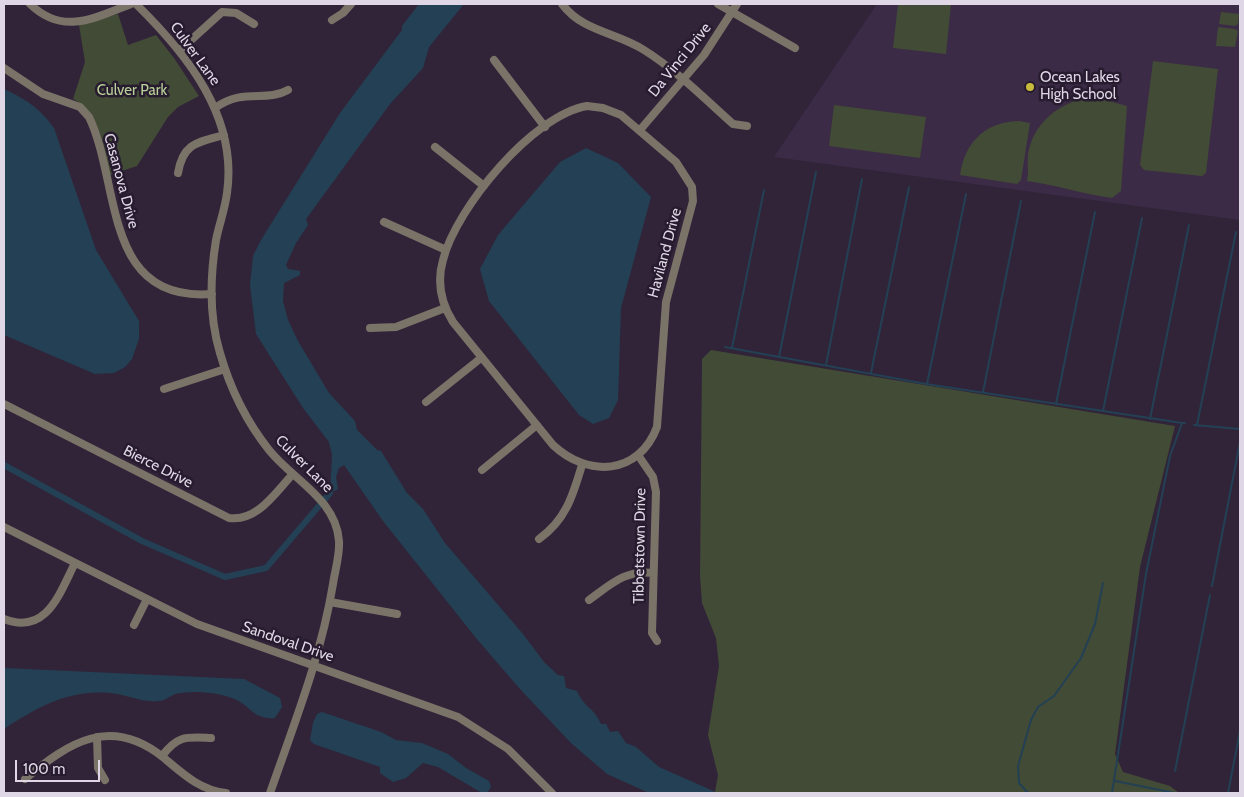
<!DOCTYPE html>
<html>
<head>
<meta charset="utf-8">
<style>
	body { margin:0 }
	#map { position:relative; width:1244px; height:797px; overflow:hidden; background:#312439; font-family:Cabin,sans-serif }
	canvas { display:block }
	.frame { position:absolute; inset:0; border:5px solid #dfd7e5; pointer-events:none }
	.scale { position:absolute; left:15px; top:760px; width:85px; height:22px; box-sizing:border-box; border:2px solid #dfd7e5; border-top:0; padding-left:6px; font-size:15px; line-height:18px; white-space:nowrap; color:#dfd7e5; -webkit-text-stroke:4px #271b2f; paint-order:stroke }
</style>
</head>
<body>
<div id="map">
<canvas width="1244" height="797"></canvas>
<div class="frame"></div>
<div class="scale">100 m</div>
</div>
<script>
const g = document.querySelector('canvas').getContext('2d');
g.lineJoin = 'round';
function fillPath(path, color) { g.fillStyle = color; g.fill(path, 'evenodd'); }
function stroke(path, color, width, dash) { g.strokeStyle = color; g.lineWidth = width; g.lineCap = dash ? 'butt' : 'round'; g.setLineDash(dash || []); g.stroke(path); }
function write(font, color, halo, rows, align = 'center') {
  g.font = font + ' Cabin,sans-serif'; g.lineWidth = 5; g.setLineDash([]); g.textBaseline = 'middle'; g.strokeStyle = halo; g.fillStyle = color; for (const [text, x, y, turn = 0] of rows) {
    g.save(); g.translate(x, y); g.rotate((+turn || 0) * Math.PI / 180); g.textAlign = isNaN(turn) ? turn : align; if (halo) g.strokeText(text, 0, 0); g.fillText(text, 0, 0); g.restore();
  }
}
const built = new Path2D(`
	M877,4H1240V220L774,157Z`);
const green = new Path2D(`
	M898,4H951L946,54L893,48Z
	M1221,12L1239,14L1238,24L1235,26L1219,24Z
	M118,14L128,45L156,35L174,58L199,96L178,107L168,117L137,166L110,175C103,149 101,112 73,99L85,62L79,25Z
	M1218,27L1235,29L1238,31L1235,47L1216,46Z
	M1153,61L1218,69L1206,173L1202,176L1144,170L1140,165Z
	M1087,98L1105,100L1127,106L1121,191L1112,198C1083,194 1056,185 1027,181C1029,172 1027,163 1028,154C1033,124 1058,103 1087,98Z
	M834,105L926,117L920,158L829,146Z
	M1019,121L1030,123L1021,180L1017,184L960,175C965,142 985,122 1019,121Z
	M711,350L1175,426L1140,567L1115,754L1123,772L1170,786L1179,793L715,792L718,775L708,735L719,666L716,638L702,603L700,576L702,359Z`);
const water = new Path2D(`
	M419,4H464L429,47L423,68L390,104L306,219L308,225L296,243L286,265L288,269L300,271V275L284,283L283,301L288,320L298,341L329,393L355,421L357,430L377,450L381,451L407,493L423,509L445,543L523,634L544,662L558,675L564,676L566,688L577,691C585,709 594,707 601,724H606L610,732L618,731L626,743L636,747L659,767L718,793H649L607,774L571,743L519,688L476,638L383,521L344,465L339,468L336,477L338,489L330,493L332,455L329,442L303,408L256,334L250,285L253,256L261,240L340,113L402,30V26Z
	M4,89C25,99 40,108 54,128L96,250L139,321V339L132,359L125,367L114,373L95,374L4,335Z
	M586,148L618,163L651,197L621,308L618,400L609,418L593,424L579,415L489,301L480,269L498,235L560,162Z
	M4,668L244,679L280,698L282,707L275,718C252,720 250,704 232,698C217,692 191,690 175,694C170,696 165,701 158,701C146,703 129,696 117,694C73,687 39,706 4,729Z
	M322,712L381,732L396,740L422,743L448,754L466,768L489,781L491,787L487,793H482L438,767L423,763L406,778L393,782L380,773V767L314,744L310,740L313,723L317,714Z`);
const stream = new Path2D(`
	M725,347L926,384L1182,423
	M732,348L764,190
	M779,357L816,172
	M826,365L862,179
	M871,373L909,187
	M927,384L966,194
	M983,392L1021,201
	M1056,404L1095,212
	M1103,411L1142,218
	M1150,419L1189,225
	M1194,425L1240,429
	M1197,425L1236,232
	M1212,586L1240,442
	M1175,771L1210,595
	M1115,781L1175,793
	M1028,793L1019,783L1018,766L1031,720L1038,707L1054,696L1081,658L1095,624L1103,583
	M1112,793L1146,574L1170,456L1182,423H1185
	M1228,793L1240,731`);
const canal = new Path2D(`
	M4,465L142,541L225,577L266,568L330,493`);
const minor = new Path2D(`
	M30,4C63,36 94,18 131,4
	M136,4C187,54 238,117 227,193C225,209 219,225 216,240C210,277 209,317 220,353C230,388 246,421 269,450C293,480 336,499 339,541C340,555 335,570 333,584C321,657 294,724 270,793
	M562,4C583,32 616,32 644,50C676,70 705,99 733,124L747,126
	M718,4L795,48
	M332,20L343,13L351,4
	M179,51L222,12L236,13L254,24
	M494,60L545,127
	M4,68L43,94L80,107L89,117C121,183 102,303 212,294
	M587,106L603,108L621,115L676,162L692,187L693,201L666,302L657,427C639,475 588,478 553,445L453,322C441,303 437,281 443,260C456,208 533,115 587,106Z
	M215,108C244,87 265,103 288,90
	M640,130L704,55L737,4
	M435,147L484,186
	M178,173C183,143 198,142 224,135
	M384,222L446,250
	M370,328L396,327L445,308
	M164,389L225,369
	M426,402L481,358
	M4,404L229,518C257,522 275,493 292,475
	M638,455L653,477L656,492L652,633L657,641
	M482,470L537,425
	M4,527L197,624L458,717L508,749L552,793
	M539,539C566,520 573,495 582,465
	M589,600C610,585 626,569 653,573
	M330,602L397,614
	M4,619C47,636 60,592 75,563
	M134,625L147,599
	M97,737L98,768L105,780
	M162,756C178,735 186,737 211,738
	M25,779C69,742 111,715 164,758C183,774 200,790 226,793`);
const markers = [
	[1030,87,5,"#c8bb3b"]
];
const streetNames = [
	["Culver Lane",195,54,54],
	["Da Vinci Drive",680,60,-51],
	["Casanova Drive",121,181,75],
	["Haviland Drive",665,253,-75],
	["Culver Lane",304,464,45],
	["Bierce Drive",158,467,27],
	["Tibbetstown Drive",640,546,-89],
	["Sandoval Drive",288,642,19]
];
const poiNames = [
	["Ocean Lakes",1040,78],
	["High School",1040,95]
];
const parkNames = [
	["Culver Park",132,91]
];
fillPath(built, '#3b2b46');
fillPath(green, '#424b35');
fillPath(water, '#234054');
stroke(stream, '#234054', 2);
stroke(canal, '#234054', 6);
stroke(minor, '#7a7368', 8);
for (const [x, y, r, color] of markers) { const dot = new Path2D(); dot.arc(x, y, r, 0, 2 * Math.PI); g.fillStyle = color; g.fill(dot); stroke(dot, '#271b2f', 2); }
write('15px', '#dfd7e5', '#271b2f', streetNames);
write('15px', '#dfd7e5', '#271b2f', poiNames, 'left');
write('15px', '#b8cf97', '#271b2f', parkNames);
</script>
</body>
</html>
